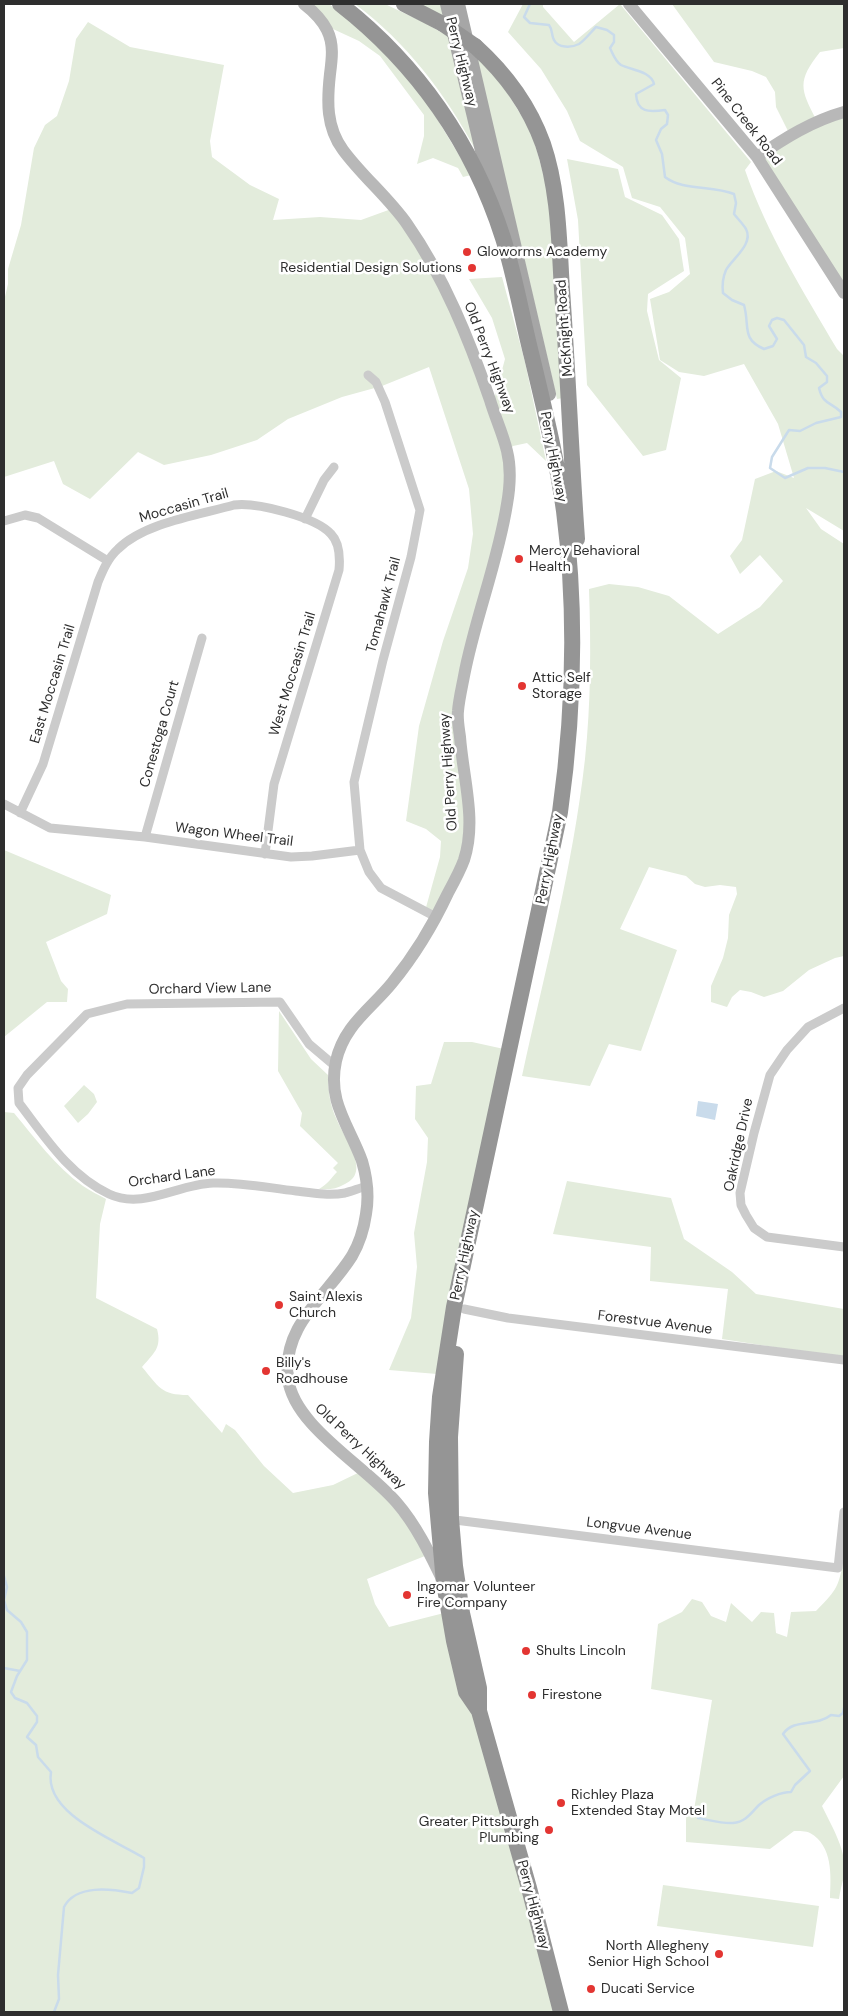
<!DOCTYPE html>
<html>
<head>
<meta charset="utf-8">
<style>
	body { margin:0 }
	#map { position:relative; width:848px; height:2016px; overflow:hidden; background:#fff; font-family:"DM Sans",sans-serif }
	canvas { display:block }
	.frame { position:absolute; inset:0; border:5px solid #2e2e2e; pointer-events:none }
</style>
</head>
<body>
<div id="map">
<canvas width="848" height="2016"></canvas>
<div class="frame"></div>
</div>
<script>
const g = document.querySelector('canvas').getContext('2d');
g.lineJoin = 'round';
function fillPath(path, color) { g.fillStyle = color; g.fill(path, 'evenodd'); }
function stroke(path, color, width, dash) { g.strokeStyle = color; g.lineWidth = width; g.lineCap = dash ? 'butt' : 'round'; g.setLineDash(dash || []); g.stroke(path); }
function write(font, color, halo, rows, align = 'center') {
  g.font = font + ' "DM Sans",sans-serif'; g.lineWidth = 5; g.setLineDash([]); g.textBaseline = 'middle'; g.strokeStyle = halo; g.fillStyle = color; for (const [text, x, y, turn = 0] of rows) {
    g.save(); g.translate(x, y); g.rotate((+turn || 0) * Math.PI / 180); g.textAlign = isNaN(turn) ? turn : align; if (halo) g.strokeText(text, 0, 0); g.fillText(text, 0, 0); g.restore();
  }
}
const green = new Path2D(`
	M308,4H329L366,33L419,89L471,175L463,177L458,168L433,158L417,164L424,136V115L380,56L359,41L333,29Z
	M355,4H385L425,23L448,36L475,149C445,93 406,42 355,4Z
	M404,4H447L450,20Z
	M523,4H543V7L574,42L620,4L751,162L745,170C767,234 803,291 837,349L844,356V531L806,508L821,529L844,544V956L835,958L809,970L783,991L764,997L751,992L740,990L732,997L727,1007L711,1002V986L723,958L728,938L729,915L737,894L736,887L720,885L705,887L695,884L686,876L649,867L620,929L677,950L641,1051L609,1044L590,1086L522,1076C545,971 573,866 585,759C591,703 591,646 589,589L609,584L638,587L669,596L718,634L760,607L783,581L760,555L740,574L730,556L742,540L755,479L776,471L794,478L778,424L744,364L704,376L679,372L660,360L650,299L669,292L690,274L685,238L660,207L632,198L623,167L580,141L567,111L541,69L508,32Z
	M672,4H844V48L820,52C797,81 800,89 817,121L844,112V293L757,157L790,135L776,107L775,92L766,77L752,71L714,62Z
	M88,22L130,47L224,65L210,141L212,157L250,185L279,199L273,220L320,217L361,220L394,208L427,256L489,396H495L505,359L492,318L469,279L502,277L525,362L546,461L527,443L513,446L507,452L510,474L457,712L469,840L436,917L425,911L440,857L441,841L426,829L406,821L419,726L443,641L468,568L473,534L469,489L429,367L382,386L342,397L288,419L257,440L211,455L164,465L138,452L90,499L63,484L54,461L4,477V301L8,284V269L21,225L34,148L45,125L57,116L69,81L76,39Z
	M477,58L497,76L532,133L549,195L563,398L557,399Z
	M567,159L618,169L625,197L662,215L679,239L684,271L648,294L647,311L659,360L681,378L666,450L643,456L587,385L578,220Z
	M4,850L111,895L107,914L46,942L61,981L68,989L67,1002H47L4,1037Z
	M279,1011L311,1059L328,1075C328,1091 330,1106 337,1120C344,1138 372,1172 345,1184C336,1189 329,1190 319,1189C328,1184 331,1178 337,1172L333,1168L338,1163L300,1126L302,1113L278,1071Z
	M444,1042H472L504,1049L437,1374L389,1370L411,1318L417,1267L414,1233L427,1162L428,1138L415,1119L416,1086L431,1084Z
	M84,1085L94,1094L97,1102L88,1114L78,1123L64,1106Z
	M4,1112L14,1113C35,1138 55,1166 83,1186C90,1191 99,1195 106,1199L100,1224L96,1298L157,1329C162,1348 154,1353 142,1367C159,1387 161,1395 188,1395L222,1433L226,1424L235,1430L264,1466L293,1493L333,1485L364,1470L430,1554L367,1579L375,1604L389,1627L448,1612L561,2012H4Z
	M567,1181L671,1198L684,1239L732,1272L756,1294L844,1309V1358L722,1339L728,1289L650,1281L651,1247L553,1234Z
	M844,1556V1776L822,1806C832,1827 848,1852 844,1876C842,1884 840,1891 839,1899L830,1898C831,1875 833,1846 810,1833C806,1831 799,1831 794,1831L770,1849L686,1842V1817L694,1810L712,1700L651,1689L658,1624L682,1612L692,1599L702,1602L711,1616L726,1622L731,1603L752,1622L761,1612L774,1613L776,1633L787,1637L791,1612L816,1611C838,1589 839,1586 844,1556Z
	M663,1885L819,1906L813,1947L657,1926Z`);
const water = new Path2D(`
	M698,1101L718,1104L715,1120L696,1116Z`);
const stream = new Path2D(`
	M530,4L524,17L530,23L549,25C553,30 551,35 554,40C558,48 571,48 579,44C585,40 591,32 596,27L607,30L614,35V42L610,48C613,54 615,61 621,65C631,70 651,71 654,84L636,94C637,113 649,112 665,110L668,115L667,124L661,129L656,140L662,154L665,177C683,191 712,185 734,194L736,203L734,214C738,219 743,224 746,229C754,244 732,259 726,270C723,277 722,285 723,293L732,300L744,305C750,326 741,339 764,349L773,346L777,339L769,326L772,320L777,318L784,320L804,345L806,357L816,363L827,376V382L819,388C823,405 831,402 841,412V417L816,423L800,431L789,430L772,457L770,468L785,478L808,468H825L844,472
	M4,1576L7,1587L4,1600L7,1610L21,1622L27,1632V1660L17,1676L11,1692L15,1698L27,1703L37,1716V1722L27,1737L36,1745L38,1757L51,1772C44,1814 115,1840 144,1858V1867L139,1888L132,1893C111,1889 76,1884 64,1907L58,1975L59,1999L54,2012
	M4,1668L20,1671
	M698,1818C710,1820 722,1824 733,1823C746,1822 751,1813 759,1805C767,1798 781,1792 791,1792L795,1785L810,1771L783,1734C794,1718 816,1727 831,1715L839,1716L843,1713L844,1708`);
const street = new Path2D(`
	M368,375L376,382L385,402L420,510L411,557L383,660L354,782L360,850L369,872L381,888L436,917
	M305,519L324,480L334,467
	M4,521L25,515L38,518L108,561
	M4,804L50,828L145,837L291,857L312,856L360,850
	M20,813L43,764L98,582C103,570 108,558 118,549C144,523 198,515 234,505C256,502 316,517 331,534C340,543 340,559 339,570L274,784L265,854
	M145,837L202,638
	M844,1008L808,1027L787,1050L770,1075L754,1133L740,1193L741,1205L746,1215L754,1228L767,1237L844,1247
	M335,1066L309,1044L280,1002L127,1004L87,1014L27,1075L18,1088L19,1103C45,1137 69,1175 109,1194C143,1210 178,1184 213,1183C240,1182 269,1188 296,1191C312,1193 329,1196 345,1193C352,1191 360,1188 367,1186
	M464,1309L508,1318L844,1360
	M447,1519L838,1568L844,1512`);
const secondary = new Path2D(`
	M304,4C313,11 322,20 327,30C334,44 332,59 330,74C327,101 326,127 343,150C362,176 388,197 407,224C444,277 469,339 490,400C495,417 503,434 507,451C511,467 510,487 507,504C498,562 475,618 464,676C462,687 459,699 458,711C457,719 459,729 460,737C463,778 477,821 464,860C460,871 454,882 448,893C433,925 415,955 392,983C371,1009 344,1025 336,1061C327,1102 349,1125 362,1161C367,1178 369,1197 366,1214C364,1228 359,1244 352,1256C327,1296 282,1325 288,1378C293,1426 366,1466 397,1503C416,1525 429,1552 442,1579
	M629,4L757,157L844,293
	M757,157C785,138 812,121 844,112`);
const primary = new Path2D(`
	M447,4L493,197
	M458,4L549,394`);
const highway = new Path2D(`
	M340,4C417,64 473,144 503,238C515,276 522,318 532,357C544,408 557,459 564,511C577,612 574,712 560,812L454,1307L440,1397L437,1442L436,1493L444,1583L454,1641L466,1692L479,1711L529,1888L561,2012
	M404,4L443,24
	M475,46C505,73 529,105 543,144C559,191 559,242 562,290C568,373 571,456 577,539
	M456,1354L450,1437L451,1519L455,1566L462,1613L479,1688V1711`);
const highwayBridge = new Path2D(`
	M443,24L475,46`);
const markers = [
	[467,252,5,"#e33532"],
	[472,268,5,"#e33532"],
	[519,559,5,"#e33532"],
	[522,686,5,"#e33532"],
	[279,1305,5,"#e33532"],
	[266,1371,5,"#e33532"],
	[407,1595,5,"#e33532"],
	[526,1651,5,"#e33532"],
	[532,1695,5,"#e33532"],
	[561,1803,5,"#e33532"],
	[549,1830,5,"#e33532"],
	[719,1954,5,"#e33532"],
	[591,1989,5,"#e33532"]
];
const streetNames = [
	["Perry Highway",461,62,76],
	["Pine Creek Road",746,122,52],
	["McKnight Road",565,328,-94],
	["Old Perry Highway",489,358,69],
	["Perry Highway",553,457,79],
	["Moccasin Trail",184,506,-16],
	["Tomahawk Trail",384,605,-75],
	["West Moccasin Trail",293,674,-73],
	["East Moccasin Trail",53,684,-73],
	["Conestoga Court",160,734,-74],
	["Old Perry Highway",449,772,-94],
	["Wagon Wheel Trail",234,835,7],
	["Perry Highway",550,859,-79],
	["Orchard View Lane",210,989,-1],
	["Oakridge Drive",739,1145,-78],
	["Orchard Lane",172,1177,-8],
	["Perry Highway",465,1255,-78],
	["Forestvue Avenue",655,1323,7],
	["Old Perry Highway",360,1447,43],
	["Longvue Avenue",639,1529,7],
	["Perry Highway",533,1905,75]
];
const poiNames = [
	["Gloworms Academy",477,252],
	["Residential Design Solutions",462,268,"right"],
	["Mercy Behavioral",529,551],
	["Health",529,567],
	["Attic Self",532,678],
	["Storage",532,694],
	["Saint Alexis",289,1297],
	["Church",289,1313],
	["Billy's",276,1363],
	["Roadhouse",276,1379],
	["Ingomar Volunteer",417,1587],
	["Fire Company",417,1603],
	["Shults Lincoln",536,1651],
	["Firestone",542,1695],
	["Richley Plaza",571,1795],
	["Extended Stay Motel",571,1811],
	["Greater Pittsburgh",539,1822,"right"],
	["Plumbing",539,1838,"right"],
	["North Allegheny",709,1946,"right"],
	["Senior High School",709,1962,"right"],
	["Ducati Service",601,1989]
];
fillPath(green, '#e3ecdc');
fillPath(water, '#c9dbeb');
stroke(stream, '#c9dbeb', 2.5);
stroke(street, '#cbcbcb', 9);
stroke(secondary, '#b8b8b8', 12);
stroke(primary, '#a6a6a6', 14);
stroke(highway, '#959595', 16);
stroke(highwayBridge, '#959595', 16);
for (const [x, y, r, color] of markers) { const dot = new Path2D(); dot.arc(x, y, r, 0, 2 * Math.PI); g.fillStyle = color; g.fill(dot); stroke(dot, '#fff', 2); }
write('14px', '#2e2e2e', '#fff', streetNames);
write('14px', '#2e2e2e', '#fff', poiNames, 'left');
</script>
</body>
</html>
